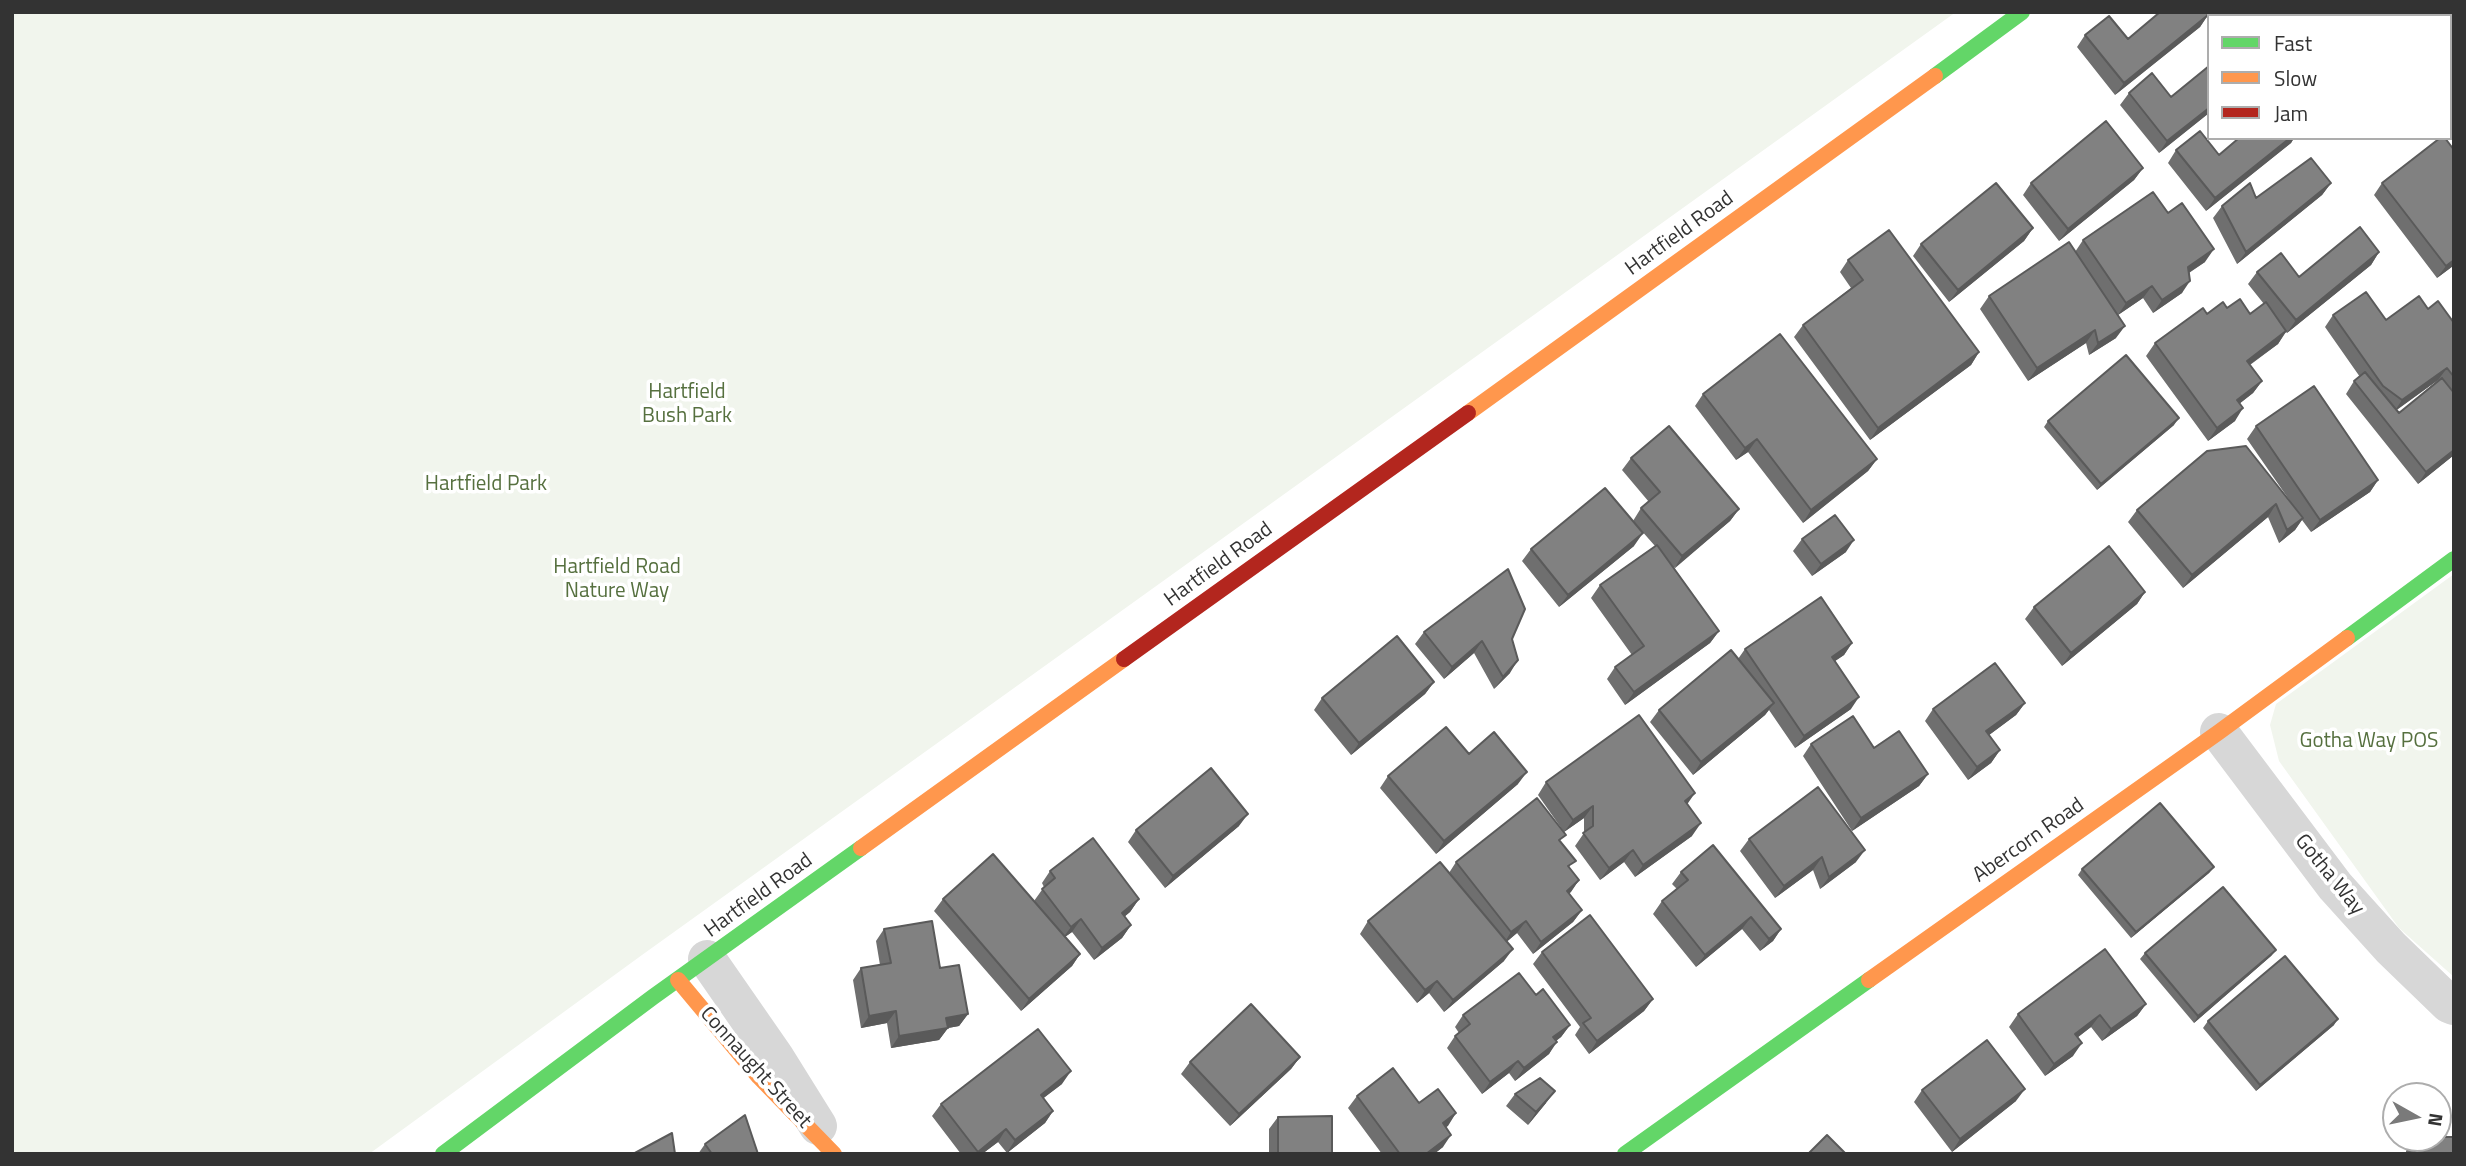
<!DOCTYPE html>
<html>
<head>
<meta charset="utf-8">
<style>
	body { margin:0 }
	#map { position:relative; width:2466px; height:1166px; overflow:hidden; background:#fff; font-family:"Titillium Web",sans-serif }
	canvas { display:block }
	.frame { position:absolute; inset:0; border:14px solid #333; pointer-events:none }
	.legend { position:absolute; left:2207px; top:14px; width:245px; height:126px; box-sizing:border-box; background:#fff; border:2px solid #adadad; margin:0; padding:9px 12px; list-style:none; font-size:21px; color:#333 }
	.legend li { display:flex; align-items:center; gap:14px; height:35px }
	.legend b { width:35px; border:2px solid #adadad }
	.north { position:absolute; left:2382px; top:1082px; width:70px; height:70px; box-sizing:border-box; background:#fff; border:2px solid #adadad; border-radius:50%; rotate:99deg; font-size:19px; font-weight:700; line-height:28px; text-align:center; color:#333 }
	.north::after { content:''; display:block; margin:auto; width:24px; height:32px; background:#7a7a7a; clip-path:polygon(50% 0,100% 100%,50% 72%,0 100%) }
</style>
</head>
<body>
<div id="map">
<canvas width="2466" height="1166"></canvas>
<div class="frame"></div>
<ul class="legend">
<li><b style="height:9px;background:#63d668"></b>Fast</li>
<li><b style="height:9px;background:#ff974d"></b>Slow</li>
<li><b style="height:9px;background:#b3261e"></b>Jam</li>
</ul>
<div class="north">N</div>
</div>
<script>
const g = document.querySelector('canvas').getContext('2d');
g.lineJoin = 'round';
function fillPath(path, color) { g.fillStyle = color; g.fill(path, 'evenodd'); }
function stroke(path, color, width, dash) { g.strokeStyle = color; g.lineWidth = width; g.lineCap = dash ? 'butt' : 'round'; g.setLineDash(dash || []); g.stroke(path); }
function write(font, color, halo, rows, align = 'center') {
  g.font = font + ' "Titillium Web",sans-serif'; g.lineWidth = 7; g.setLineDash([]); g.textBaseline = 'middle'; g.strokeStyle = halo; g.fillStyle = color; for (const [text, x, y, turn = 0] of rows) {
    g.save(); g.translate(x, y); g.rotate((+turn || 0) * Math.PI / 180); g.textAlign = isNaN(turn) ? turn : align; if (halo) g.strokeText(text, 0, 0); g.fillText(text, 0, 0); g.restore();
  }
}
const green = new Path2D(`
	M12,12H1956L642,955L369,1154H12Z
	M2454,574V977L2399,928L2279,761L2270,725L2276,704Z`);
const street = new Path2D(`
	M2219,732L2335,886L2391,948L2449,1004L2454,1006
	M707,959L775,1057L818,1126`);
const fast = new Path2D(`
	M1935,76L2022,12
	M2347,638L2454,559
	M443,1154L653,997L861,848
	M1625,1154L1869,980`);
const slow = new Path2D(`
	M1468,413L1935,76
	M861,848L1124,659
	M678,980L759,1077L834,1154
	M1869,980L2219,732L2347,638`);
const jam = new Path2D(`
	M1124,659L1468,413`);
const wall = new Path2D(`
	M2247,12H2356L2352,16H2249Z
	M2429,12H2454V96L2450,91V16H2429Z
	M2208,15L2200,27L2115,95L2077,47L2085,35L2128,39Z
	M2209,66V113L2159,153L2120,105L2129,93L2171,97Z
	M2239,138H2294L2291,143L2206,211L2168,163L2176,150L2219,155Z
	M2143,168L2134,180L2059,241L2023,195L2031,183Z
	M2331,183L2322,195L2237,264L2213,218L2222,206Z
	M2382,183L2453,266L2437,278L2374,195Z
	M2033,228L2024,241L1949,302L1913,256L1921,244Z
	M2083,240L2205,262L2189,273L2182,293L2153,313L2143,298L2118,315L2116,338L2089,355L2086,343L2028,381L1980,309L1989,296L2075,252Z
	M2379,252L2371,265L2287,333L2286,332L2278,344L2250,365L2262,381L2253,393L2240,403L2235,421L2208,441L2146,356L2155,343L2207,314L2227,308L2250,314L2264,304L2248,284L2257,272L2299,277Z
	M1848,260L1979,352L1971,365L1870,440L1794,337L1803,325L1851,288L1840,272Z
	M2428,309L2454,323V389L2452,391L2454,455L2418,484L2346,394L2354,381L2360,377L2325,327L2333,315L2386,320ZM2438,380L2399,413L2396,410Z
	M1703,394L1877,459L1868,471L1803,523L1748,452L1736,460L1695,406Z
	M2048,421L2174,425L2097,490L2044,427Z
	M2256,426L2378,480L2370,492L2311,532L2302,520L2295,530L2279,543L2268,517L2183,588L2128,522L2137,510L2290,501L2247,439Z
	M1631,458L1739,509L1730,521L1674,568L1719,631L1710,643L1625,705L1607,679L1615,667L1632,655L1591,598L1600,585L1655,546L1633,521L1641,508L1649,502L1622,470Z
	M1802,539L1846,552L1812,576L1793,551Z
	M1634,546L1559,607L1522,561L1531,549Z
	M2145,592L2137,604L2062,666L2025,619L2034,607Z
	M1424,632L1512,639L1510,673L1494,689L1474,653L1444,679L1415,644Z
	M1852,643L1844,655L1835,661L1851,709L1795,748L1769,710L1765,715L1693,775L1650,722L1659,710L1738,659L1745,649Z
	M1434,682L1425,694L1351,755L1314,710L1322,698Z
	M2025,703L2016,715L1989,735L2000,750L1991,763L1968,780L1925,721L1933,709Z
	M1811,744L1874,748L1928,774L1919,786L1852,831L1803,756Z
	M1469,754L1518,784L1436,854L1380,788L1388,776Z
	M1546,782L1687,805L1692,836L1635,877L1624,862L1600,880L1575,846L1584,833V818L1564,832L1538,795Z
	M1239,826L1165,888L1128,842L1136,830Z
	M1749,839L1856,862L1820,889L1813,870L1775,898L1740,851Z
	M1561,842L1570,868L1579,880L1569,894L1582,910L1573,922L1533,954L1517,933L1506,942L1504,961L1444,1012L1429,993L1417,1003L1360,934L1368,921L1449,873L1456,862Z
	M2214,867L2209,873L2131,938L2078,875L2082,869Z
	M1050,871L1139,899L1130,912L1124,917L1131,925L1122,938L1094,960L1072,932L1065,937L1080,954L1072,966L1021,1011L934,911L943,899L1034,901L1044,887L1042,883Z
	M1681,872L1781,929L1773,941L1760,951L1742,929L1696,967L1653,914L1662,901L1677,889L1672,884Z
	M884,929L940,968L968,1014L959,1026L948,1028L939,1040L891,1048L887,1023L861,1028L853,980L861,968L880,965L876,941Z
	M2276,950L2271,956L2194,1023L2140,959L2145,953Z
	M1542,952L1653,999L1644,1011L1589,1054L1575,1035L1580,1027L1533,964Z
	M1536,995L1570,1025L1561,1037L1556,1041L1549,1054L1515,1081L1509,1073L1482,1094L1447,1048L1455,1036L1459,1033L1455,1027L1463,1015Z
	M2146,1004L2137,1016L2102,1041L2091,1027L2077,1038L2073,1056L2045,1076L2009,1027L2018,1014Z
	M2208,1021L2334,1025L2256,1091L2203,1028Z
	M1300,1057L1291,1069L1230,1126L1181,1074L1190,1062Z
	M1062,1084L1043,1098L1053,1111L1045,1123L1007,1153L998,1142L982,1154H961L932,1116L941,1104Z
	M1922,1090L2016,1101L1952,1152L1914,1102Z
	M1515,1094L1546,1103L1528,1125L1506,1106Z
	M1357,1096L1419,1103L1456,1113L1446,1127L1443,1147L1434,1154H1382L1348,1108Z
	M1278,1117L1332,1154H1269V1129Z
	M2415,1138L2454,1154H2406V1151Z
	M705,1144L758,1154H698Z`);
const shadedWall = new Path2D(`
	M2208,15L2200,27L2115,95L2124,83Z
	M2209,108V113L2159,153L2167,141Z
	M2290,138H2294L2291,143L2206,211L2215,198Z
	M2143,168L2134,180L2059,241L2068,229Z
	M2331,183L2322,195L2237,264L2246,252Z
	M2033,228L2024,241L1949,302L1958,290Z
	M2214,249L2205,262L2179,279L2188,267Z
	M2379,252L2371,265L2287,333L2296,320Z
	M2454,260L2453,266L2437,278L2446,266Z
	M2190,281L2182,293L2153,313L2162,300Z
	M2152,286L2143,298L2118,315L2126,303Z
	M2125,326L2116,338L2089,355L2098,343Z
	M2095,330L2086,343L2028,381L2037,368Z
	M2286,331L2278,344L2238,373L2247,361Z
	M1979,352L1971,365L1870,440L1878,428Z
	M2447,368L2438,380L2394,412L2402,400Z
	M2262,381L2253,393L2229,412L2237,400Z
	M2243,408L2235,421L2208,441L2217,428Z
	M2179,418L2174,425L2097,490L2101,484Z
	M1757,439L1748,452L1736,460L1745,448Z
	M2454,450V455L2418,484L2426,472Z
	M1877,459L1868,471L1803,523L1811,510Z
	M2378,480L2370,492L2311,532L2320,520Z
	M2276,504L2268,517L2183,588L2192,575Z
	M1739,509L1730,521L1674,569L1682,556Z
	M2303,518L2295,530L2279,543L2287,530Z
	M1643,533L1634,546L1559,607L1568,595Z
	M1854,540L1846,552L1812,576L1821,564Z
	M2145,592L2137,604L2062,666L2071,653Z
	M1719,631L1710,643L1625,705L1634,692Z
	M1482,641L1474,653L1444,679L1452,667Z
	M1852,643L1844,655L1823,669L1832,657Z
	M1518,660L1510,673L1494,689L1503,677Z
	M1434,682L1425,694L1351,755L1359,743Z
	M1859,697L1851,709L1795,748L1804,736Z
	M1774,703L1765,715L1693,775L1701,762Z
	M2025,703L2016,715L1977,744L1986,731Z
	M2000,750L1991,763L1968,780L1977,767Z
	M1527,772L1518,784L1436,854L1444,841Z
	M1928,774L1919,786L1852,831L1861,818Z
	M1695,793L1686,806L1685,801Z
	M1593,806L1584,818L1564,832L1573,820Z
	M1248,814L1239,826L1165,888L1173,876Z
	M1701,823L1692,836L1635,877L1643,865Z
	M1633,850L1624,862L1600,880L1609,868Z
	M1865,850L1856,862L1820,889L1829,877Z
	M1822,857L1813,870L1775,898L1784,886Z
	M2214,867L2209,873L2131,938L2136,932Z
	M1579,880L1571,892L1558,903L1567,891Z
	M1139,899L1130,912L1113,926L1122,913Z
	M1582,910L1573,922L1533,954L1541,942Z
	M1751,917L1742,929L1696,967L1705,955Z
	M1081,919L1072,932L1062,939L1071,927Z
	M1526,921L1517,933L1503,945L1511,932Z
	M1131,925L1122,938L1094,960L1102,948Z
	M1781,929L1773,941L1760,951L1769,939Z
	M1513,949L1504,961L1444,1012L1453,1000Z
	M2276,950L2271,956L2194,1023L2198,1016Z
	M1080,954L1072,966L1021,1011L1029,999Z
	M1437,981L1429,993L1417,1003L1425,990Z
	M1653,999L1644,1011L1589,1054L1597,1041Z
	M2146,1004L2137,1016L2102,1041L2111,1029Z
	M896,1011L887,1023L861,1028L869,1016Z
	M968,1014L959,1026L948,1028L939,1040L891,1048L899,1036L946,1018Z
	M2100,1015L2091,1027L2066,1046L2075,1034Z
	M2338,1019L2334,1025L2256,1091L2260,1085Z
	M1570,1025L1561,1037L1545,1049L1553,1037Z
	M1557,1042L1549,1054L1515,1081L1524,1068Z
	M2082,1043L2073,1056L2045,1076L2054,1064Z
	M1300,1057L1291,1069L1230,1126L1239,1114Z
	M1518,1061L1509,1073L1482,1094L1490,1082Z
	M1071,1071L1062,1084L1032,1107L1041,1095Z
	M2025,1089L2016,1101L1952,1152L1960,1139Z
	M1555,1091L1546,1103L1528,1125L1536,1112Z
	M1053,1111L1045,1123L1007,1153L1015,1140Z
	M1456,1113L1448,1126L1434,1135L1443,1123Z
	M1006,1129L998,1142L982,1154H976Z
	M1451,1135L1443,1147L1434,1154H1426Z`);
const building = new Path2D(`
	M2160,12H2206L2208,15L2124,83L2085,35L2109,16L2128,39Z
	M2259,12H2353L2352,16H2256Z
	M2438,12H2454V72L2450,67V16H2438Z
	M2209,66V108L2167,141L2129,93L2152,73L2171,97Z
	M2106,121L2143,168L2068,229L2031,183Z
	M2200,131L2219,155L2239,138H2290L2215,198L2176,150Z
	M2440,138H2445L2454,150V260L2446,266L2382,183Z
	M2311,158L2331,183L2246,252L2222,206L2250,183L2256,198Z
	M1996,183L2033,228L1958,290L1921,244Z
	M2153,192L2168,213L2182,203L2214,249L2188,267L2190,281L2162,300L2152,286L2126,303L2083,240Z
	M2360,227L2379,252L2296,320L2257,272L2281,253L2299,277Z
	M1889,230L1979,352L1878,428L1803,325L1863,280L1848,260Z
	M2069,242L2125,326L2098,343L2095,330L2037,368L1989,296Z
	M2366,292L2386,320L2419,296L2428,309L2438,301L2454,323V377L2447,368L2402,400L2383,386L2333,315Z
	M2240,299L2250,314L2266,302L2286,331L2247,361L2262,381L2237,400L2243,408L2217,428L2155,343L2203,308L2207,314L2223,302L2227,308Z
	M1780,334L1877,459L1811,510L1757,439L1745,448L1703,394Z
	M2126,355L2179,418L2101,484L2048,421Z
	M2365,372L2399,413L2442,378L2454,393V450L2426,472L2354,381Z
	M2314,386L2378,480L2320,520L2256,426Z
	M1669,426L1739,509L1682,556L1641,508L1660,492L1631,458Z
	M2246,446L2303,518L2287,530L2276,504L2192,575L2137,510L2207,451Z
	M1605,488L1643,533L1568,595L1531,549Z
	M1835,515L1854,540L1821,564L1802,539Z
	M1657,545L1719,631L1634,692L1615,667L1644,646L1600,585Z
	M2109,546L2145,592L2071,653L2034,607Z
	M1508,569L1525,609L1512,639L1518,660L1503,677L1482,641L1452,667L1424,632Z
	M1821,597L1852,643L1832,657L1859,697L1804,736L1745,649Z
	M1397,636L1434,682L1359,743L1322,698Z
	M1731,650L1774,703L1701,762L1659,710Z
	M1995,663L2025,703L1986,731L2000,750L1977,767L1933,709Z
	M1639,715L1695,793L1685,801L1701,823L1643,865L1633,850L1609,868L1583,833L1593,826V806L1573,820L1546,782Z
	M1853,716L1874,748L1899,731L1928,774L1861,818L1811,744Z
	M1446,727L1469,754L1494,732L1527,772L1444,841L1388,776Z
	M1211,768L1248,814L1173,876L1136,830Z
	M1818,787L1865,850L1829,877L1822,857L1784,886L1749,839Z
	M1537,798L1566,835L1559,840L1576,861L1568,866L1579,880L1567,891L1582,910L1541,942L1526,921L1511,932L1456,862Z
	M2160,803L2214,867L2136,932L2082,869Z
	M1093,838L1139,899L1122,913L1131,925L1102,948L1081,919L1071,927L1042,889L1055,878L1050,871Z
	M1713,845L1781,929L1769,939L1751,917L1705,955L1662,901L1688,880L1681,872Z
	M993,854L1080,954L1029,999L943,899Z
	M1440,862L1513,949L1453,1000L1437,981L1425,990L1368,921Z
	M2223,887L2276,950L2198,1016L2145,953Z
	M1590,915L1653,999L1597,1041L1583,1023L1591,1018L1542,952Z
	M932,921L940,968L959,965L968,1014L946,1018L948,1028L899,1036L896,1011L869,1016L861,968L891,963L884,929Z
	M2105,949L2146,1004L2111,1029L2100,1015L2075,1034L2082,1043L2054,1064L2018,1014Z
	M2285,956L2338,1019L2260,1085L2208,1021Z
	M1519,973L1536,995L1543,989L1570,1025L1553,1037L1557,1042L1524,1068L1518,1061L1490,1082L1455,1036L1470,1024L1463,1015Z
	M1251,1004L1300,1057L1239,1114L1190,1062Z
	M1038,1029L1071,1071L1041,1095L1053,1111L1015,1140L1006,1129L978,1152L941,1104Z
	M1987,1040L2025,1089L1960,1139L1922,1090Z
	M1393,1068L1419,1103L1438,1089L1456,1113L1443,1123L1451,1135L1426,1154H1400L1357,1096Z
	M1540,1078L1555,1091L1536,1112L1515,1094Z
	M745,1115L758,1154H712L705,1144Z
	M1332,1116V1154H1278V1117Z
	M672,1133L675,1154H633Z
	M1827,1135L1846,1154H1808Z
	M2438,1137H2454V1154H2415V1138Z`);
const streetNames = [
	["Hartfield Road",1680,234,-36],
	["Hartfield Road",1219,565,-36],
	["Abercorn Road",2029,841,-35],
	["Gotha Way",2329,875,51],
	["Hartfield Road",759,896,-36],
	["Connaught Street",755,1068,48]
];
const parkNames = [
	["Hartfield",687,393],
	["Bush Park",687,417],
	["Hartfield Park",486,485],
	["Hartfield Road",617,568],
	["Nature Way",617,592],
	["Gotha Way POS",2369,742]
];
fillPath(green, '#f1f5ed');
stroke(street, '#d7d7d7', 38);
stroke(fast, '#63d668', 16);
stroke(slow, '#ff974d', 16);
stroke(jam, '#b3261e', 16);
fillPath(wall, '#6f6f6f');
fillPath(shadedWall, '#5a5a5a');
fillPath(building, '#818181');
stroke(building, '#5a5a5a', 2);
write('21px', '#333', '#fff', streetNames);
write('21px', '#56703f', '#fff', parkNames);
</script>
</body>
</html>
